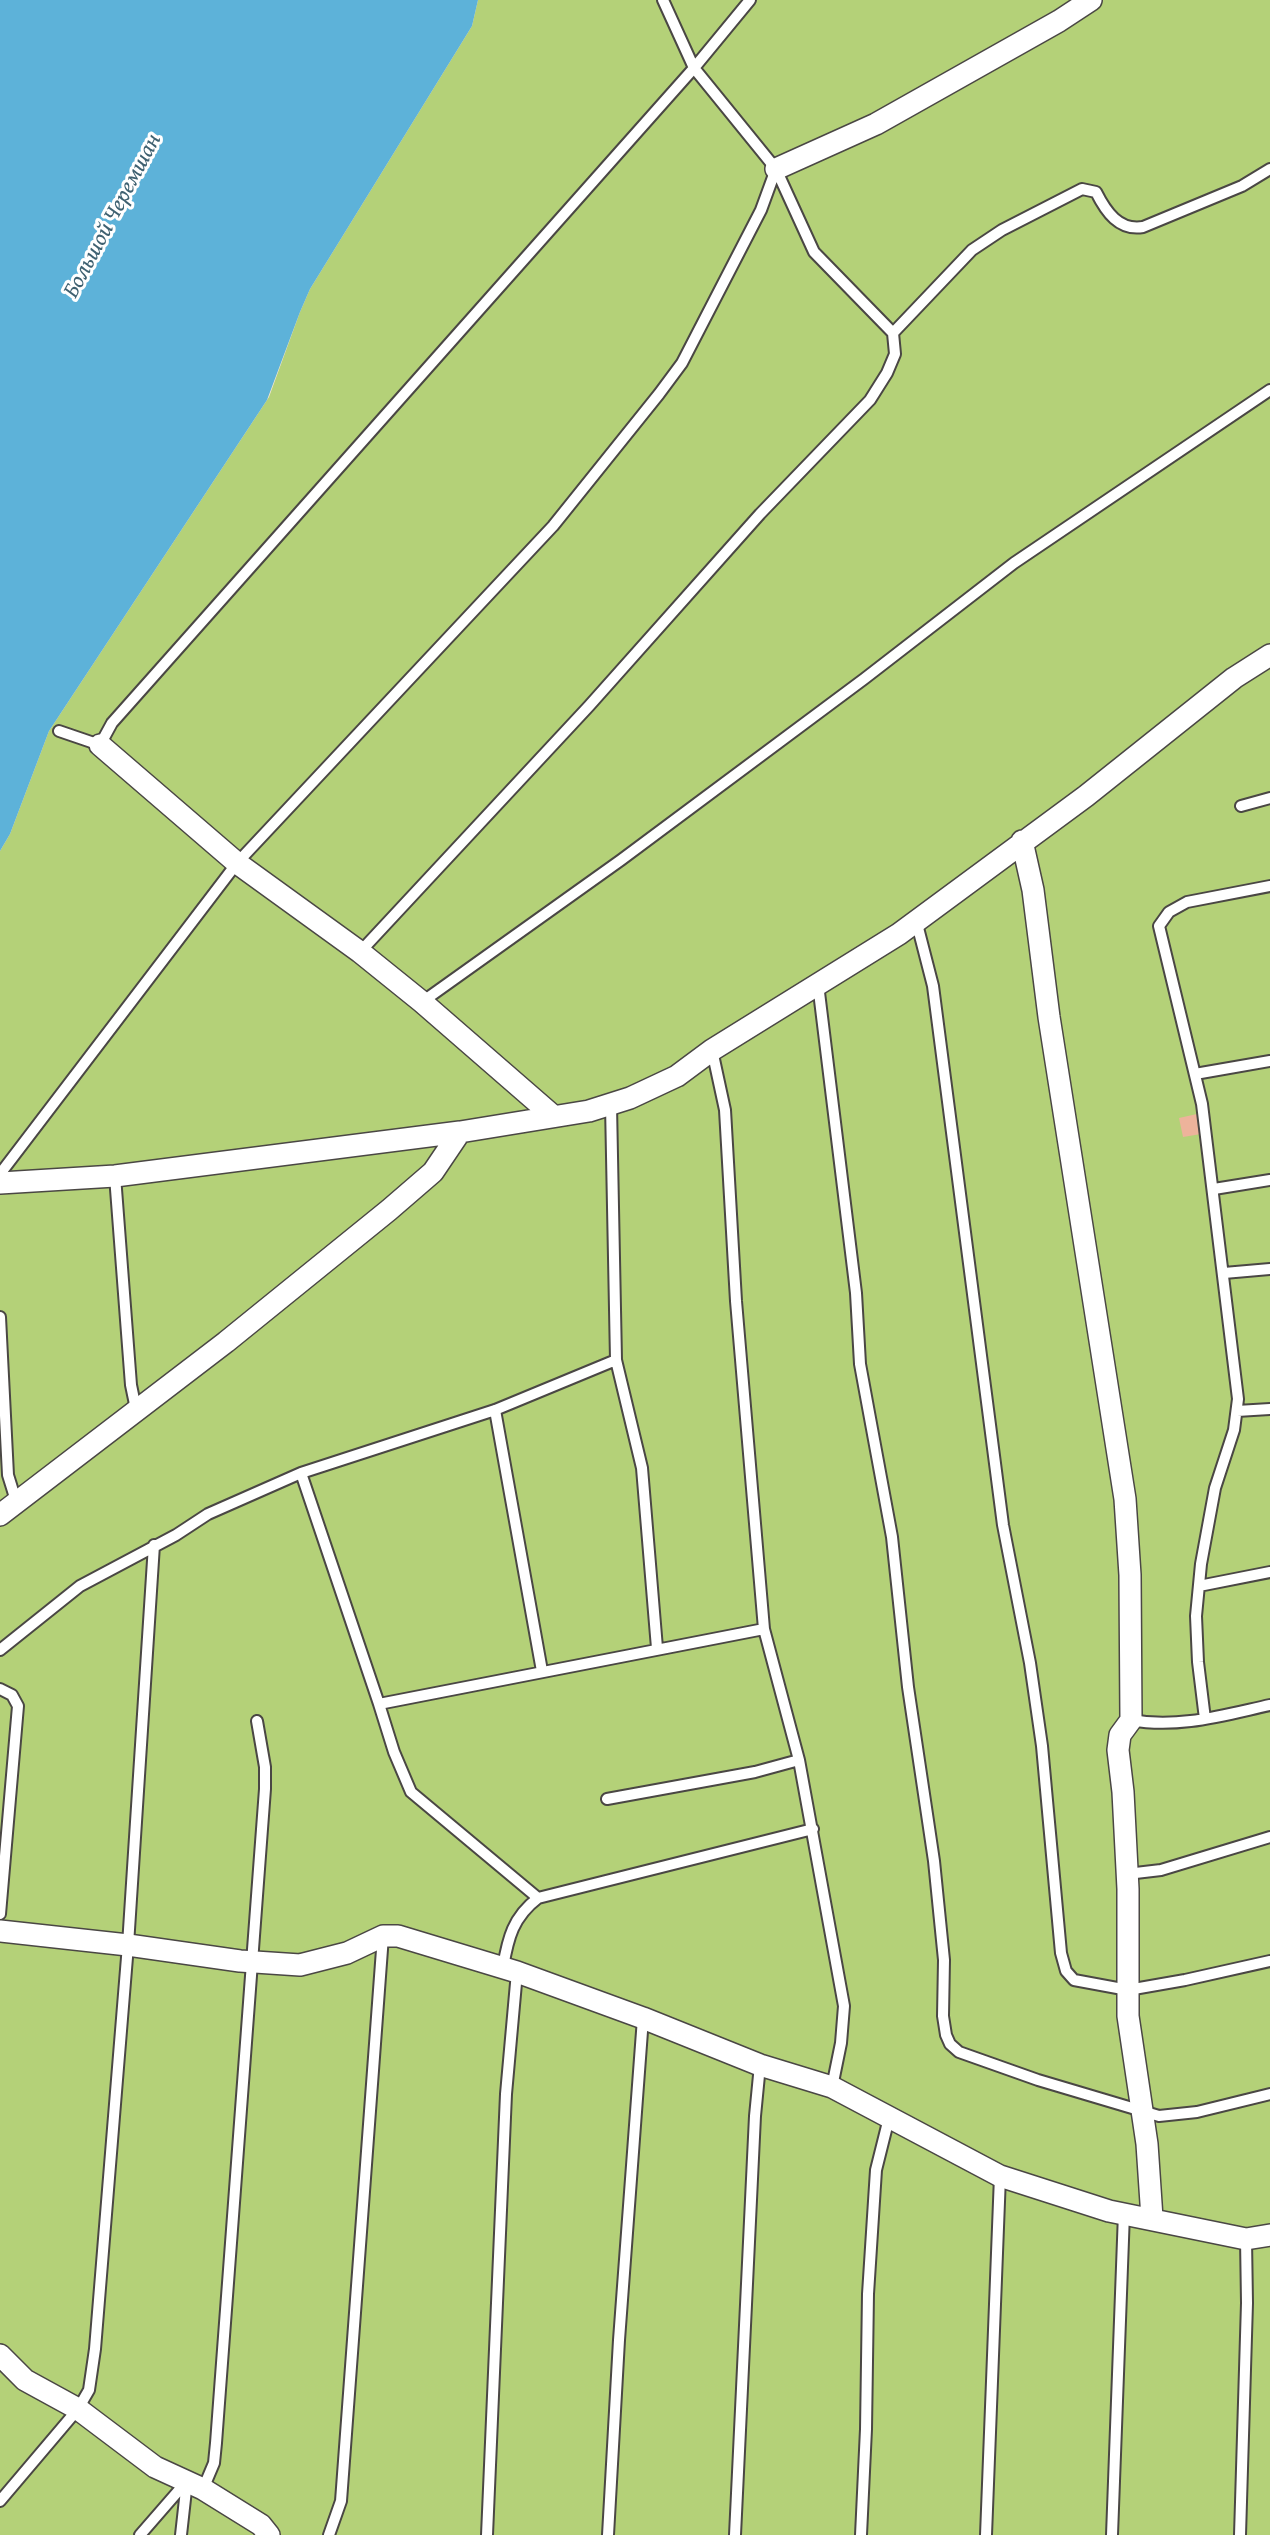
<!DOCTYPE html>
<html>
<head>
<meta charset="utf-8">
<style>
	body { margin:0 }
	canvas { display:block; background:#f8e8d5 }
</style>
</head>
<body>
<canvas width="1270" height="2535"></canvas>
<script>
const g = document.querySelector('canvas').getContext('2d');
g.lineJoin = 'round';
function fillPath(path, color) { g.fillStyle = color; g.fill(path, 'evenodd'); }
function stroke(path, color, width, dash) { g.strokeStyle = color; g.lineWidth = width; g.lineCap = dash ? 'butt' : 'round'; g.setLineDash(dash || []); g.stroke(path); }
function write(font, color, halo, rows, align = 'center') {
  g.font = font + ' "Gentium Book Plus",serif'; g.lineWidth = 6; g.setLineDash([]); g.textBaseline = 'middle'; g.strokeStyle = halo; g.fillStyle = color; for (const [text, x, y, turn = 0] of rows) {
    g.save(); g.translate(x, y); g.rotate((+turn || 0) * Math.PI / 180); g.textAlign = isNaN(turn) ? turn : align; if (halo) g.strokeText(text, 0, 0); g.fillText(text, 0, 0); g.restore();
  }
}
const green = new Path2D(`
	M478,0H1270V2535H0V851L10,834L49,731L269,397L300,312L310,289L472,26Z`);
const water = new Path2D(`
	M0,0H478L472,26L310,289L300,312L267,400L49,731L10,834L0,851Z`);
const building = new Path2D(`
	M1197,1114L1201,1134L1183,1137L1179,1118Z`);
const lane = new Path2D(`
	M663,0L694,68L776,169
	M59,731L100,745L112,723L694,68L750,0
	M1241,806L1270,798
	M916,920L933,986L1003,1525L1030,1663L1042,1746L1061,1953L1066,1971L1074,1980L1128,1990L1185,1980L1270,1961
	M360,952L589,706L760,514L870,400L887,373L895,354L893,333L972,250L1002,230L1082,189L1096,192C1106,212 1119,231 1143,227L1242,186L1270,169
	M818,984L856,1293L860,1364L892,1537L908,1687L934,1861L944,1960L943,2016L946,2035L950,2044L959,2052L1038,2080L1159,2116L1197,2112L1270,2094
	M422,1002L621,860L864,679L1014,563L1270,390
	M712,1050L725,1110L736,1301L764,1629L799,1760L844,2006L841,2043L832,2087
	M1195,1074L1270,1061
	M0,1174L237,863L553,526L659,394L682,363L761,210L776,169L814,252L893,333
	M115,1176L131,1385L136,1409
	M1214,1189L1270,1180
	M1224,1273L1270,1269
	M0,1317L8,1475L17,1504
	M616,1360L642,1468L657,1648
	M495,1410L542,1671
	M1237,1411L1270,1409
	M301,1473L379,1704
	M1199,1586L1270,1572
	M0,1650L80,1586L176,1535L208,1514L301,1473L495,1410L616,1360L611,1105
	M0,1689L12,1695L18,1706L0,1914
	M1205,1719L1198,1662L1196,1616L1201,1564L1215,1488L1234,1430L1238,1399L1202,1104L1159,926L1169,912L1187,902L1270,886
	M1131,1720C1178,1729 1224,1715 1270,1705
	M607,1799L755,1772L799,1760
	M1127,1874L1161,1870L1270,1837
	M538,1898L411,1792L394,1752L379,1704L764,1629
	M503,1967C508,1938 513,1917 538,1898L813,1829
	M203,2489L214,2463L216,2443L265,1789V1767L257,1721
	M0,2501L78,2409L89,2390L95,2349L128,1945L154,1545
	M140,2535L187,2481
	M181,2535L187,2481
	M329,2535L341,2501L383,1936
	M487,2535L506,2094L517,1972
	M608,2535L619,2340L643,2018
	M735,2535L755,2116L760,2065
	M861,2535L866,2429L868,2294L876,2170L889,2118
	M986,2535L1000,2176
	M1112,2535L1124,2213
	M1240,2535L1247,2303L1246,2239`);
const street = new Path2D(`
	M776,169L876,124L1059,21L1091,0
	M100,745L237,863L360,952L422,1002L552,1115
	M1022,841L1033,890L1049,1017L1125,1499L1130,1575L1131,1720L1120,1735L1118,1750L1123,1792L1128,1889V2016L1147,2144L1152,2218
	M0,1183L115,1176L460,1132L589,1111L630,1098L677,1076L712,1050L899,934L1086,796L1234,678L1270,655
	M0,1515L226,1342L389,1210L433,1172L460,1132
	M0,1931L128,1945L240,1961L300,1965L347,1953L383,1936H398L517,1972L643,2018L760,2065L832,2087L1000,2176L1109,2211L1246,2239L1270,2235
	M0,2355L25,2380L78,2409L155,2467L203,2489L261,2525L269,2535`);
const waterNames = [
	["Большой Черемшан",113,216,-62]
];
fillPath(green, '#b4d178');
fillPath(water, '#5db2d9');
fillPath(building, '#edb39b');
stroke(lane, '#4a4744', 14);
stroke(street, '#4a4744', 24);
stroke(lane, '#fff', 10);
stroke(street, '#fff', 21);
write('italic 23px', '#3f6171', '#fff', waterNames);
</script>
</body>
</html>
